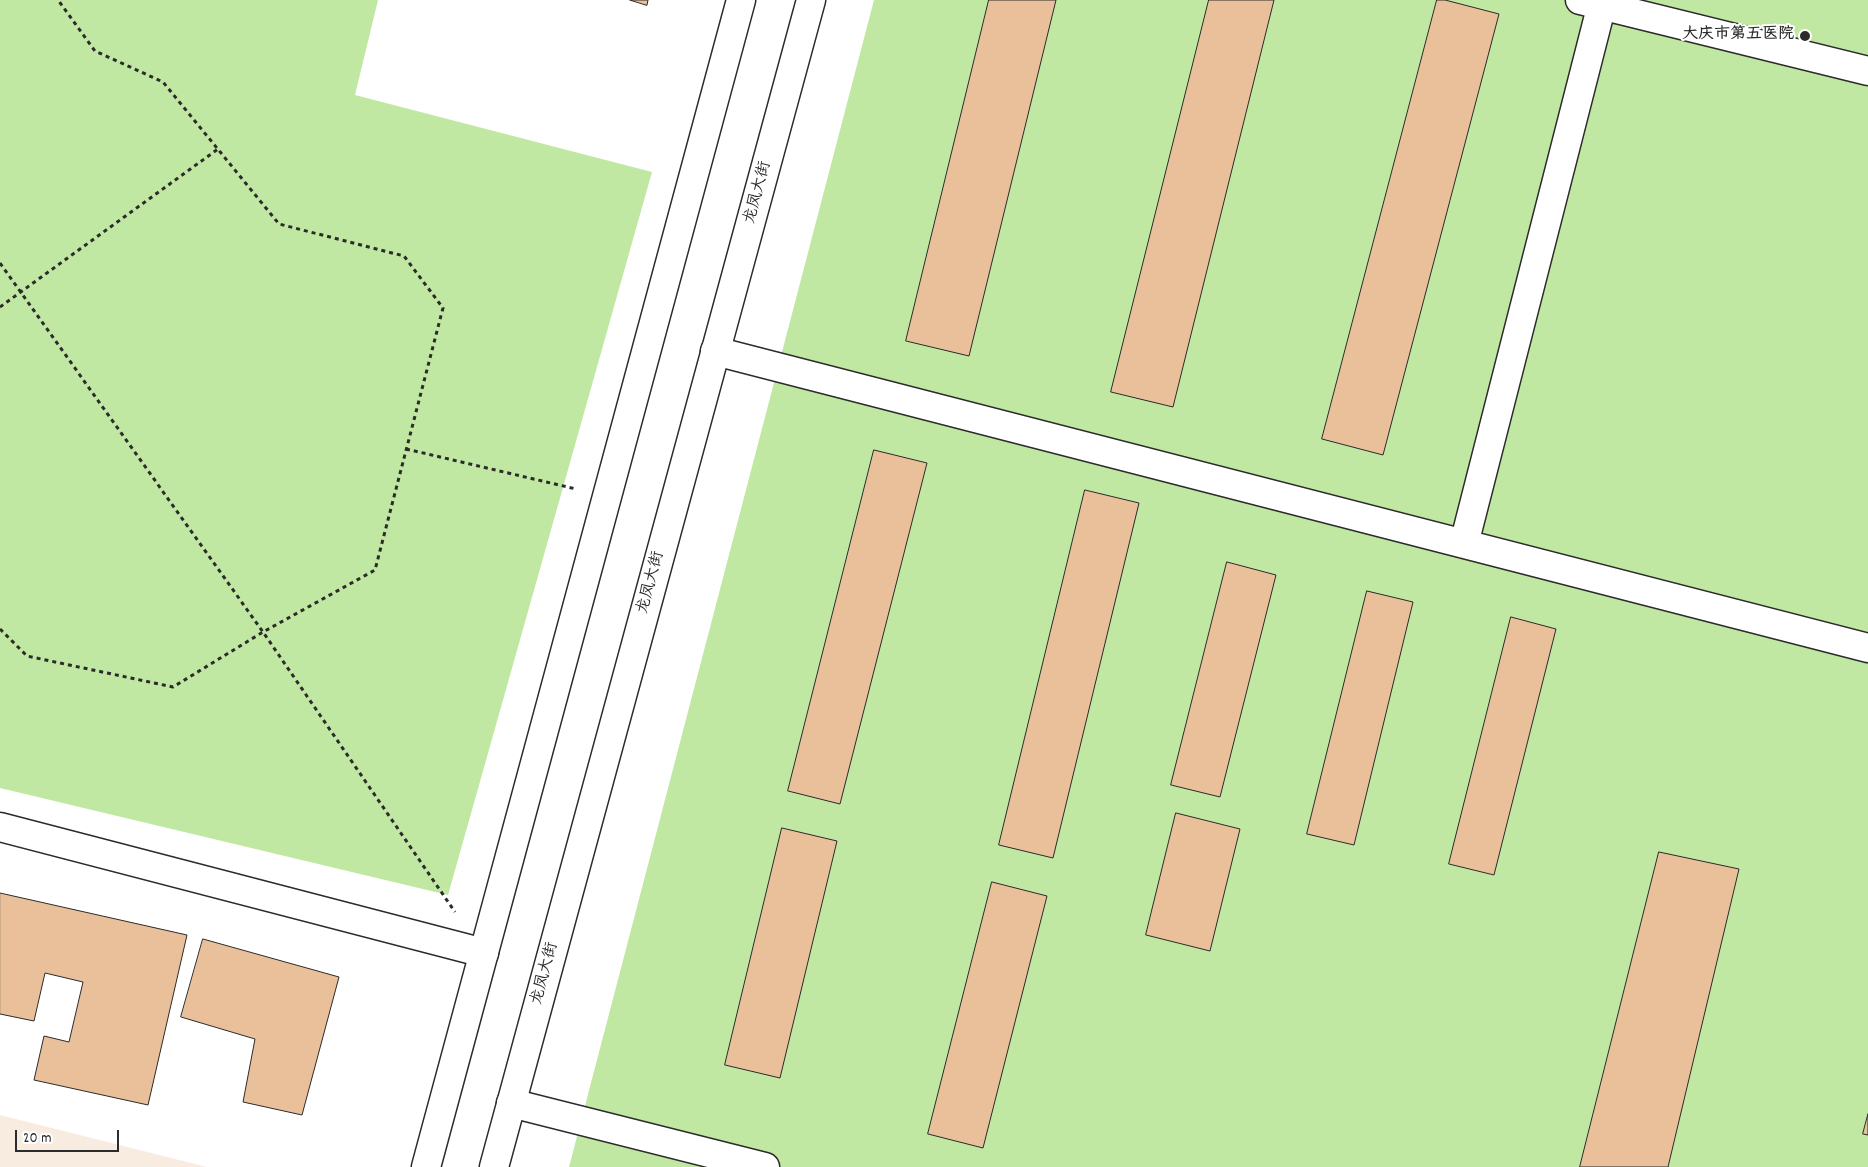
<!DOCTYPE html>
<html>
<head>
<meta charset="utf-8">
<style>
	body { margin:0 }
	#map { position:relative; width:1868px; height:1167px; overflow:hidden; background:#fff; font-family:Dekko,sans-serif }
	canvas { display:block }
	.scale { position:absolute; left:15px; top:1130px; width:104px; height:22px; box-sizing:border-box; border:2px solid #2b2b2b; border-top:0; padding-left:6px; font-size:15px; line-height:18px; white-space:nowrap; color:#2b2b2b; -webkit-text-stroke:4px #fff; paint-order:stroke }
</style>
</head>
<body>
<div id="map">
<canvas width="1868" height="1167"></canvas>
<div class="scale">20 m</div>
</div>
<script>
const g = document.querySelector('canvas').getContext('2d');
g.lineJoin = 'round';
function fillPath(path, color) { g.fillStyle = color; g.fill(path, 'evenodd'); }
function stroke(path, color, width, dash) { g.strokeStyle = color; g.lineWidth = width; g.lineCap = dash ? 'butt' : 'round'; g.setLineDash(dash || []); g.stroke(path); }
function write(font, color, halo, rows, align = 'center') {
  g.font = font + ' Dekko,"LXGW WenKai TC",sans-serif'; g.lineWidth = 4; g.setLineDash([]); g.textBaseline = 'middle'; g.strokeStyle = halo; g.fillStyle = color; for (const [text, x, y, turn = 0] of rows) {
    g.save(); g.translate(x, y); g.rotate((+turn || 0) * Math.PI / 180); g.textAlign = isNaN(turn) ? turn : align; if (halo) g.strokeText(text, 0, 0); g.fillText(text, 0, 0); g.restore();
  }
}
const built = new Path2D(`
	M0,1115L207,1167H0Z`);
const green = new Path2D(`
	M0,0H378L355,95L652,172L448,895L0,788Z
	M874,0H1868V1167H569Z`);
const building = new Path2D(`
	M630,0H648L647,5Z
	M989,0H1056L969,356L906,341Z
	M1209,0H1274L1173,407L1111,392Z
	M1437,0H1445L1499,14L1383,455L1322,439Z
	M874,450L927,463L840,804L788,791Z
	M1085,490L1139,503L1053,858L999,845Z
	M1227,562L1276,575L1220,797L1171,785Z
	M1367,591L1413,602L1354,845L1307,834Z
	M1511,617L1556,629L1494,875L1449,864Z
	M1176,813L1240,829L1210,951L1146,935Z
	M782,828L837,841L780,1078L725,1065Z
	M1659,852L1739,869L1668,1167H1580Z
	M992,882L1047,896L983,1148L928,1134Z
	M0,893L187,935L148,1105L34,1080L44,1036L69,1042L83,982L45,973L34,1021L0,1014Z
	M203,939L339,977L302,1115L243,1102L255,1039L181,1017Z
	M1868,1114V1135L1863,1134Z`);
const path = new Path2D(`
	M0,263L263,632L455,912
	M0,307L218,149
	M406,449L576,489
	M0,629L27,656L173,687L263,632L375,570L443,308L404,256L279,224L163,82L95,51L58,0`);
const street = new Path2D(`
	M1580,0L1868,71
	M715,351L1868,648
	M1464,544L1603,0
	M0,827L484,953
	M511,1103L765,1167`);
const primary = new Path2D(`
	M426,1167L741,0
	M494,1167L811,0`);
const markers = [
	[1805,36,6,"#2b2b2b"]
];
const poiNames = [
	["大庆市第五医院",1794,36]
];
const streetNames = [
	["龙凤大街",759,193,-75],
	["龙凤大街",652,583,-75],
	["龙凤大街",546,974,-75]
];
fillPath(built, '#f8ece0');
fillPath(green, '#c1e8a2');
fillPath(building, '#e9c099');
stroke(building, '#2b2b2b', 1);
stroke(street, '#2b2b2b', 31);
stroke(primary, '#2b2b2b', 31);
stroke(path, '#2b2b2b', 3, [4, 4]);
stroke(street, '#fff', 28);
stroke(primary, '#fff', 28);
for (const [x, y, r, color] of markers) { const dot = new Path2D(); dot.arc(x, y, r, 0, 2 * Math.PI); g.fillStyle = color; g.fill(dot); stroke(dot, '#fff', 2); }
write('bold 16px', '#2b2b2b', '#fff', poiNames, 'right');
write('16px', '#2b2b2b', '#fff', streetNames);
</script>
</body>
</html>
